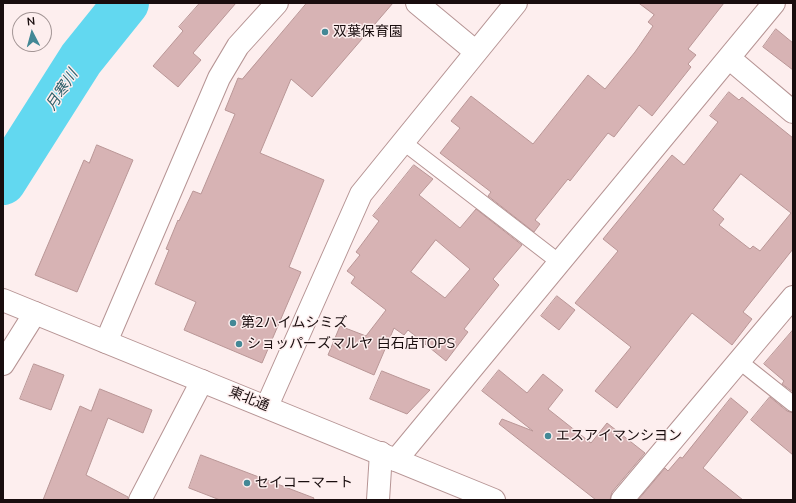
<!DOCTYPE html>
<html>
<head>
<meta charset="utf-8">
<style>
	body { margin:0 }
	#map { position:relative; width:796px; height:503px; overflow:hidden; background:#fdeeee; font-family:Mulish,sans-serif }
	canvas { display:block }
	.frame { position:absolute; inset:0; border:4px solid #190d0e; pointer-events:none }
	.north { position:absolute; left:12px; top:12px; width:40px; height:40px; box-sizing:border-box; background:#fdeeee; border:1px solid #a29494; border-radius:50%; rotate:354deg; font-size:11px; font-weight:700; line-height:16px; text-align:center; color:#190d0e }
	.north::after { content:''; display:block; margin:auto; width:14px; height:18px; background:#438896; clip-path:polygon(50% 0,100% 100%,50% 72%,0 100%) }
</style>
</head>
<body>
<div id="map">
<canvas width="796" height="503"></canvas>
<div class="frame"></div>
<div class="north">N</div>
</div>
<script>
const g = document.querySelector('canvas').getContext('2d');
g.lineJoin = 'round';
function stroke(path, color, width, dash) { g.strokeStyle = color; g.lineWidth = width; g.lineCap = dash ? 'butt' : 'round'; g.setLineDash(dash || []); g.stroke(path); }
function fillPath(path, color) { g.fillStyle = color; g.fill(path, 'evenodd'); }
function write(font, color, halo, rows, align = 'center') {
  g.font = font + ' Mulish,"Noto Sans JP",sans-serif'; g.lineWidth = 3; g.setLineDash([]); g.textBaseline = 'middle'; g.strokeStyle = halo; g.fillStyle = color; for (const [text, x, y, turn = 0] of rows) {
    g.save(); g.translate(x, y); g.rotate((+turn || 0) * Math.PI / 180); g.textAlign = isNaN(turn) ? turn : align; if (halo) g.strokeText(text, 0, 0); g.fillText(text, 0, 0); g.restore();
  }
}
const river = new Path2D(`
	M3,182L81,59L126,3`);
const building = new Path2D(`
	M200,3H236L193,53L201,60L178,87L153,66L183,31L179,27Z
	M307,3H393L312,97L291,79L260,153L324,180L289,267L301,272L262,363L184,330L196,302L155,284L169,250L166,249L178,220L179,221L193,191L201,194L235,114L225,110L238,78L242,79Z
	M639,3H724L688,49L696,55L688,64L691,67L652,116L639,105L614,137L608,133L570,181L568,179L535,220L540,224L534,232L488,196L491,192L440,153L460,128L451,121L471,96L533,144L588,75L605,89L635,52L653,26L648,22L654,15Z
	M776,29L793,43V70L763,47Z
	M729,92L739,100L742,97L793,138V249L743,312L752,319L732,345L692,313L617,408L595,391L631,347L575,303L618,251L603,239L672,155L684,165L718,122L710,116ZM741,174L791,213L760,251L753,246L750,249L719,225L724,219L713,210Z
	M97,145L133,160L77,292L35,275L84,160L89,163Z
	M414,165L433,179L419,195L460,228L476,209L522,245L493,279L499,285L464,329L468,332L446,361L408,330L404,335L394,328L374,375L328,355L340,326L366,336L386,310L351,283L355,277L347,271L360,255L356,252L379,221L373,216ZM436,240L470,269L445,298L411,272Z
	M557,296L575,310L559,330L541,316Z
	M793,330V392L782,384L784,381L764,364Z
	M34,364L64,375L51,410L20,399Z
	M499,370L527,393L543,374L563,390L548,409L591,443L607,423L645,453L612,492L610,500H596L499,424L502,419L533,431L482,391Z
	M382,371L412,383L430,390L407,414L370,399Z
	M100,389L152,410L143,433L108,418L86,475L128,497V500H43L80,406L91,411Z
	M770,397L787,411L793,413V455L751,420Z
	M731,398L748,412L703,468L743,500H638L665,468L668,471L680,457L682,458Z
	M201,455L314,498L313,500H220L189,488Z`);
const lane = new Path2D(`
	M403,142L559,262
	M739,361L793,404`);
const street = new Path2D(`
	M417,3L476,52
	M729,58L793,112
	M106,342L219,78L238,46L277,3
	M3,364L35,313
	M267,406L361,194L516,3
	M396,460L774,3
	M140,500L202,381
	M378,500L381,453
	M622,500L793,297`);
const secondary = new Path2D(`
	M3,300L494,500`);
const markers = [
	[325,32,4,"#438896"],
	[233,323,4,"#438896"],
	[239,344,4,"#438896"],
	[548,436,4,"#438896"],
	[247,483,4,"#438896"]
];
const poiNames = [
	["双葉保育園",333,32],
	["第2ハイムシミズ",241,323],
	["ショッパーズマルヤ 白石店TOPS",247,344],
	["エスアイマンシヨン",556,436],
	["セイコーマート",255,483]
];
const streetNames = [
	["東北通",249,399,22]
];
const waterNames = [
	["月寒川",62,90,-57]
];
stroke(river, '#62d8f0', 46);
fillPath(building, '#d7b3b4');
stroke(building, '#b99696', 1);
stroke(lane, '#b69494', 17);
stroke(street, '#b69494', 24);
stroke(secondary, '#b69494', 24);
stroke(lane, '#fff', 15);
stroke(street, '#fff', 22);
stroke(secondary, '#fff', 22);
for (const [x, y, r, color] of markers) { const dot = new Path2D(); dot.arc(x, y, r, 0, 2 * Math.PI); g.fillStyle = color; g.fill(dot); stroke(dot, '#fdeeee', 1.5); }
write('14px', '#190d0e', '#fdeeee', poiNames, 'left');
write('14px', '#190d0e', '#fdeeee', streetNames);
write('italic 15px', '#2e606b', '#fdeeee', waterNames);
</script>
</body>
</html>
